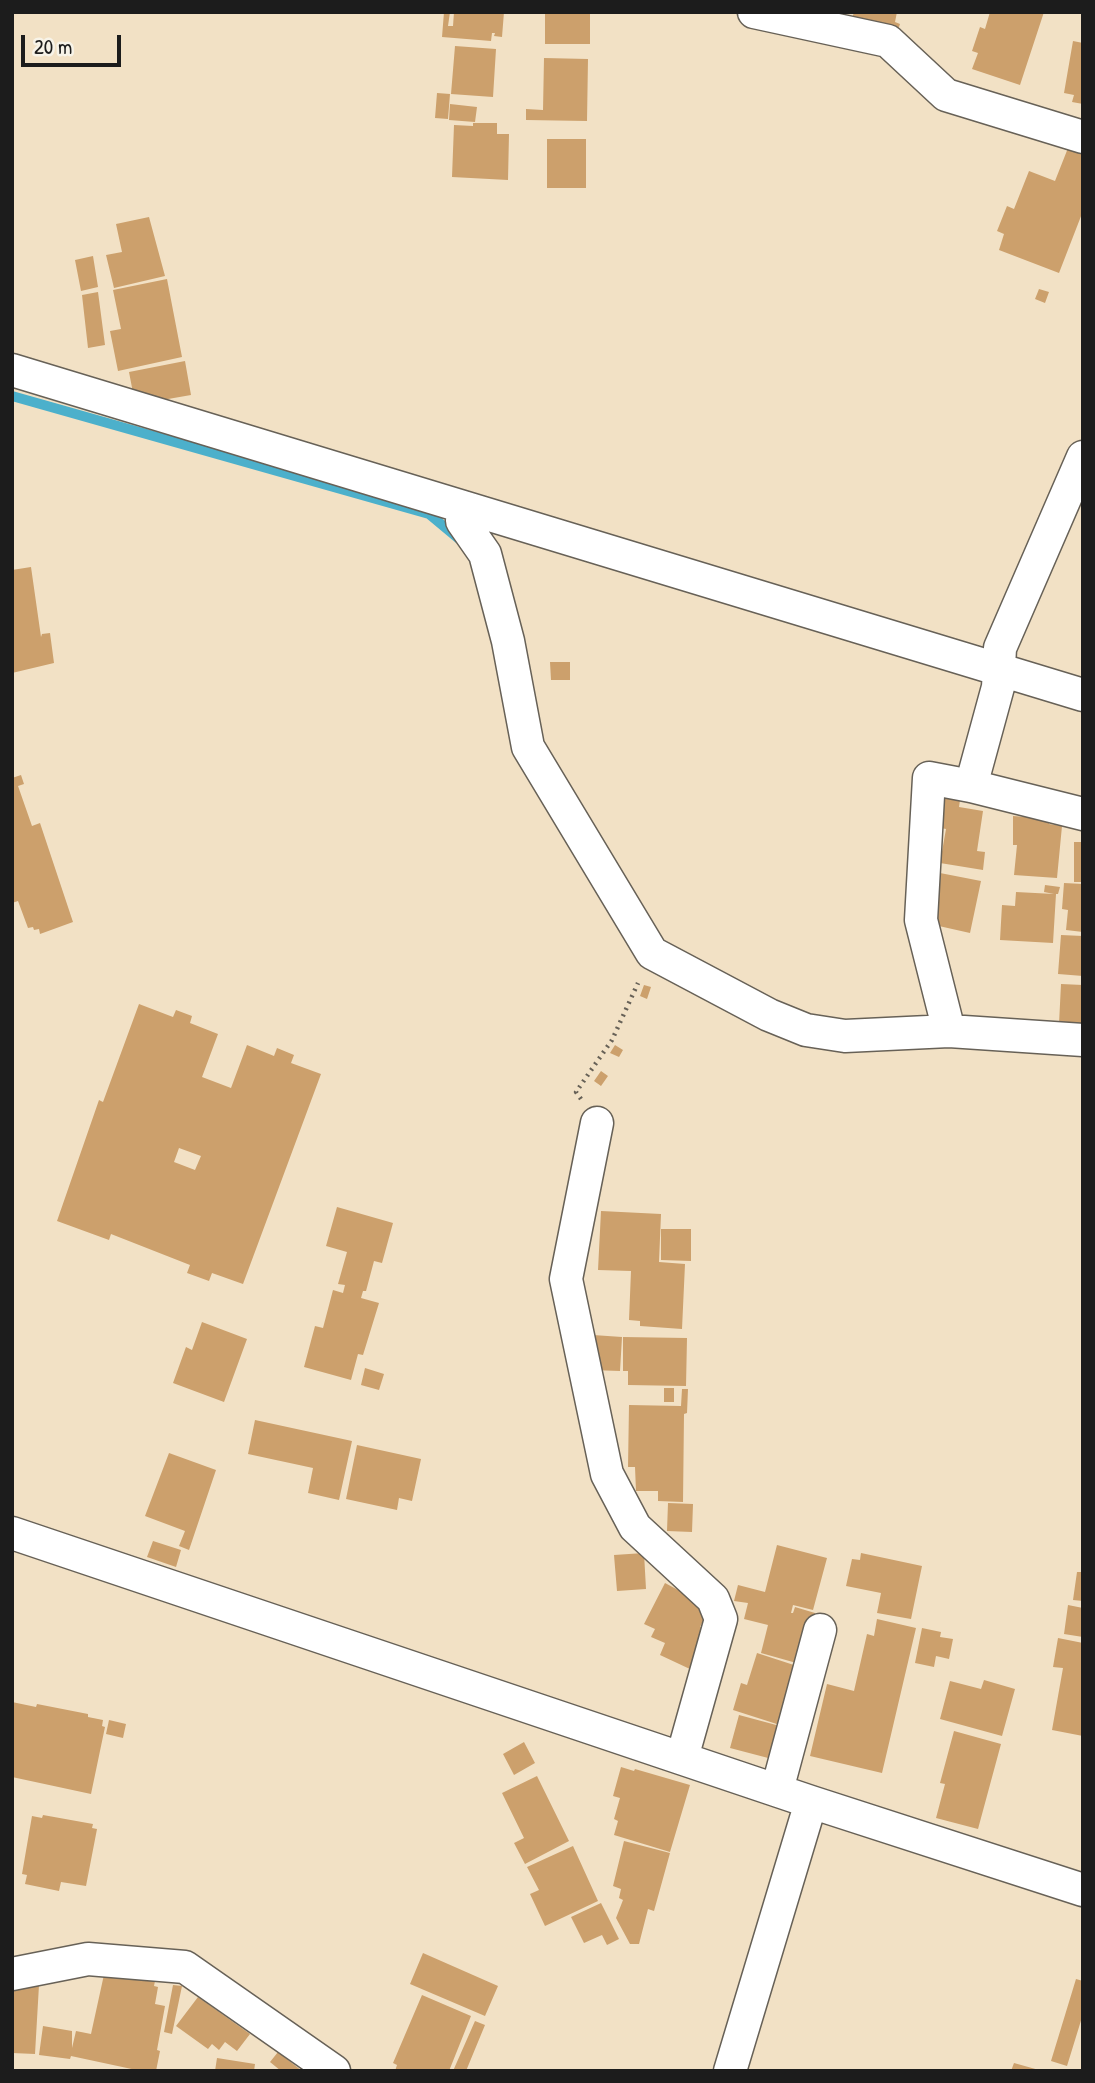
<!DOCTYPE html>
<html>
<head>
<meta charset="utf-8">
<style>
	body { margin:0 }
	#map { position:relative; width:1095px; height:2083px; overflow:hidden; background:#f2e1c5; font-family:"Patrick Hand",sans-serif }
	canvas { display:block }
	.frame { position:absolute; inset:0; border:14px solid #1c1c1c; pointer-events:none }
	.scale { position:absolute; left:21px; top:35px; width:100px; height:32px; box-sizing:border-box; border:4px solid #1c1c1c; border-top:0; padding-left:9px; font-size:21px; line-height:24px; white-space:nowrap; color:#1c1c1c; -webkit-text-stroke:5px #f7f3e8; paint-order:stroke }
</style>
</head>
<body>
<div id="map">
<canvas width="1095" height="2083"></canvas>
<div class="frame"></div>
<div class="scale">20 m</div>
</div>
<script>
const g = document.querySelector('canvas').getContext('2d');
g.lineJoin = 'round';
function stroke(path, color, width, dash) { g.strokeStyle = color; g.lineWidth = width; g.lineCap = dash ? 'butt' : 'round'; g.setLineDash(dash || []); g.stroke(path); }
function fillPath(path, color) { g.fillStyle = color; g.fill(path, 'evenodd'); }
const stream = new Path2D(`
	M12,396L429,514L459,539`);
const building = new Path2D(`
	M444,12H450L448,26H453L454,12H504L502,37L494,36L495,33H492L491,41L442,37Z
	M552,12H590V44H545V14Z
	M854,12H897L895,22L900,24L898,30L852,19Z
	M990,12H1044L1020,85L972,69L978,53L972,51L980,27L985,29Z
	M1073,41L1083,43V104L1072,102L1074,95L1064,93Z
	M455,46L496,49L493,97L451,94Z
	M544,58L588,59L587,121L526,120V109L543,110Z
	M437,93L450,94L448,119L435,118Z
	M450,104L477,107L475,122L449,120Z
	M473,123H497V134H509L508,180L452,177L454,125L473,126Z
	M547,139H586V188H547Z
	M1068,148L1083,153V211L1059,273L999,250L1004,234L997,231L1007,206L1014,209L1029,171L1055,181Z
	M149,217L165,276L114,288L106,255L122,252L116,224Z
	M93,256L98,287L81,291L75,260Z
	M167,279L182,357L118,371L110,331L121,329L113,290Z
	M1039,289L1049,292L1045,303L1035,299Z
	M98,292L105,345L88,348L82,295Z
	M185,361L191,395L151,402L134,398L129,372Z
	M31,567L41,637L42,634L50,633L54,663L12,673V570Z
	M550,662H570V680H551Z
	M21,775L24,784L18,786L32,826L40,823L73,922L40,934L39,929L34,930L33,927L28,928L18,901L12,903V778Z
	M937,790L961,793L959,807L983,811L977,851L985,852L983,870L940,863L946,829L931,826Z
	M1013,816L1049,819V824L1062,826L1057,878L1014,875L1017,845H1013Z
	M1074,842H1083V882H1074Z
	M940,873L981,881L970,933L930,924Z
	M1064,883L1083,884V932L1066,930L1068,910L1062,909Z
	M1045,885L1060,887L1058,894H1056L1053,943L1000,940L1002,905L1015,906L1016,892L1054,894L1044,892Z
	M1061,935L1083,936V976L1058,974Z
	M1061,984L1083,985V1025L1059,1024Z
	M644,985L651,987L647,999L640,996Z
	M139,1004L173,1017L176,1010L192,1016L190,1023L218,1034L202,1077L231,1088L247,1045L274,1056L277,1048L294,1055L291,1063L321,1074L243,1284L212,1273L209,1281L187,1273L190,1265L111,1234L109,1240L57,1221L99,1100L103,1102ZM179,1148L201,1156L195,1170L174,1162Z
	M615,1045L623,1050L619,1057L610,1053Z
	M601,1071L608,1076L601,1086L594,1081Z
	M337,1207L393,1223L382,1263L374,1261L366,1291H363L361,1298L379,1303L363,1355L358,1354L351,1380L304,1367L315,1326L323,1328L333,1290L343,1293L345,1285L338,1284L347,1252L326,1246Z
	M601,1211L661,1214L659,1262L685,1264L682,1329L640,1326V1321L629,1320L631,1271L598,1270Z
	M661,1229H691V1261L661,1260Z
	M202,1322L247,1339L224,1402L173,1383L186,1347L192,1350Z
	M593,1335L622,1337L620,1371L591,1370Z
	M623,1337L687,1338L686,1386L628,1385V1371H623Z
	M365,1368L384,1374L379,1390L361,1385Z
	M664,1388H674V1402H664Z
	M682,1389H688L687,1413L684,1414L683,1502L658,1501V1491H636L635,1467H628L629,1405L681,1406Z
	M255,1420L352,1441L339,1500L308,1493L313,1468L248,1454Z
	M357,1445L421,1459L412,1501L399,1498L397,1510L346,1499Z
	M169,1453L216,1470L189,1550L179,1546L185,1531L145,1516Z
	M668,1503L693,1504L692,1532L667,1531Z
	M153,1541L181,1550L176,1567L147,1557Z
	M777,1545L827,1558L813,1610L793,1605L791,1613H793L795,1607L815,1613L800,1664L761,1653L768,1625L744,1619L748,1603L734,1601L738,1585L765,1592Z
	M644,1553L646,1589L617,1591L614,1555Z
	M861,1553L922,1566L911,1619L877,1613L881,1593L846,1586L852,1559L860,1560Z
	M1077,1572H1083V1601L1073,1600Z
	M665,1583L710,1607L700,1627L710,1631L692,1670L660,1655L665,1643L651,1637L655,1629L644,1624Z
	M1068,1605L1083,1608V1637L1064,1634Z
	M877,1619L916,1628L882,1773L810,1756L827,1684L854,1691L867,1634L874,1636Z
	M922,1628L941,1632L940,1637L953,1639L949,1659L936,1656L934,1667L915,1663Z
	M1058,1638L1083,1643V1736L1052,1730L1063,1668L1053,1667Z
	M757,1653L800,1667L783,1726L733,1710L741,1683L747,1685Z
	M984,1680L1015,1689L1002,1736L940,1719L950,1681L981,1689Z
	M12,1702L36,1707L37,1704L88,1714V1717L103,1720L102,1726L105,1727L91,1794L12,1777Z
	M739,1715L780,1726L772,1759L730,1748Z
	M109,1720L126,1724L123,1738L106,1734Z
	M954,1731L1001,1744L978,1829L936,1818L945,1784L940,1783Z
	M524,1742L535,1763L514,1775L503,1754Z
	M621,1767L634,1771L635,1769L690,1785L670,1852L614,1835L618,1821L614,1819L620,1798L613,1796Z
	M537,1776L569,1841L525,1864L514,1843L524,1838L502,1793Z
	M43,1815L93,1824L92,1828L97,1829L86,1886L61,1882L59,1891L25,1884L27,1875L22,1874L32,1816L42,1818Z
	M624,1841L670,1853L654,1911L648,1909L639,1944H630L616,1918L623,1900L619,1898L621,1889L613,1886Z
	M573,1846L598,1901L545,1926L530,1894L539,1890L527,1867Z
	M601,1903L619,1939L607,1945L602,1935L584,1943L571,1917Z
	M423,1953L498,1986L485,2016L410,1984Z
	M105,1970L155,1981L154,1986L158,1987L155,2004L165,2006L157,2050L160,2051L156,2071H141L71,2056L70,2059L39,2055L43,2026L72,2031V2048L76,2031L91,2034Z
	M1076,1979L1083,1981V2014L1067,2066L1051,2061Z
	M12,1984L39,1985L35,2054L12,2053Z
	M173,1985L182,1986L172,2034L164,2032Z
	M422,1995L471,2016L449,2071H395L397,2065L393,2063Z
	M198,1997L250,2034L237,2051L225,2042L219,2050L212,2044L208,2049L176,2026Z
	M475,2021L485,2025L466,2071H453Z
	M278,2052L302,2071H281L270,2062Z
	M217,2058L255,2064L254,2071H215Z
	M1014,2063L1039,2070V2071H1011Z`);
const path = new Path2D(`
	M581,1099L576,1092L612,1040L638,983`);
const street = new Path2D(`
	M754,12L888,41L946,95L1083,137
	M12,370L1083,695
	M463,507L462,521L485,554L508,641L528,747L652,953L769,1015L806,1030L845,1036L949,1031L1083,1040
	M971,786L998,687L1000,648L1083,457
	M949,1031L921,920L929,778L971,786L1083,814
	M597,1123L566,1279L607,1474L635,1527L713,1599L721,1619L682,1758
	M12,1533L811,1802L1083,1890
	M777,1790L820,1630
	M12,1974L88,1959L185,1967L334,2071
	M730,2071L811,1802`);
stroke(stream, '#4cb0cb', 10);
fillPath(building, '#cca06c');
stroke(street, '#676157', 35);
stroke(path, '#676157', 4.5, [2, 5]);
stroke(street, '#fff', 32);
</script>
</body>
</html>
